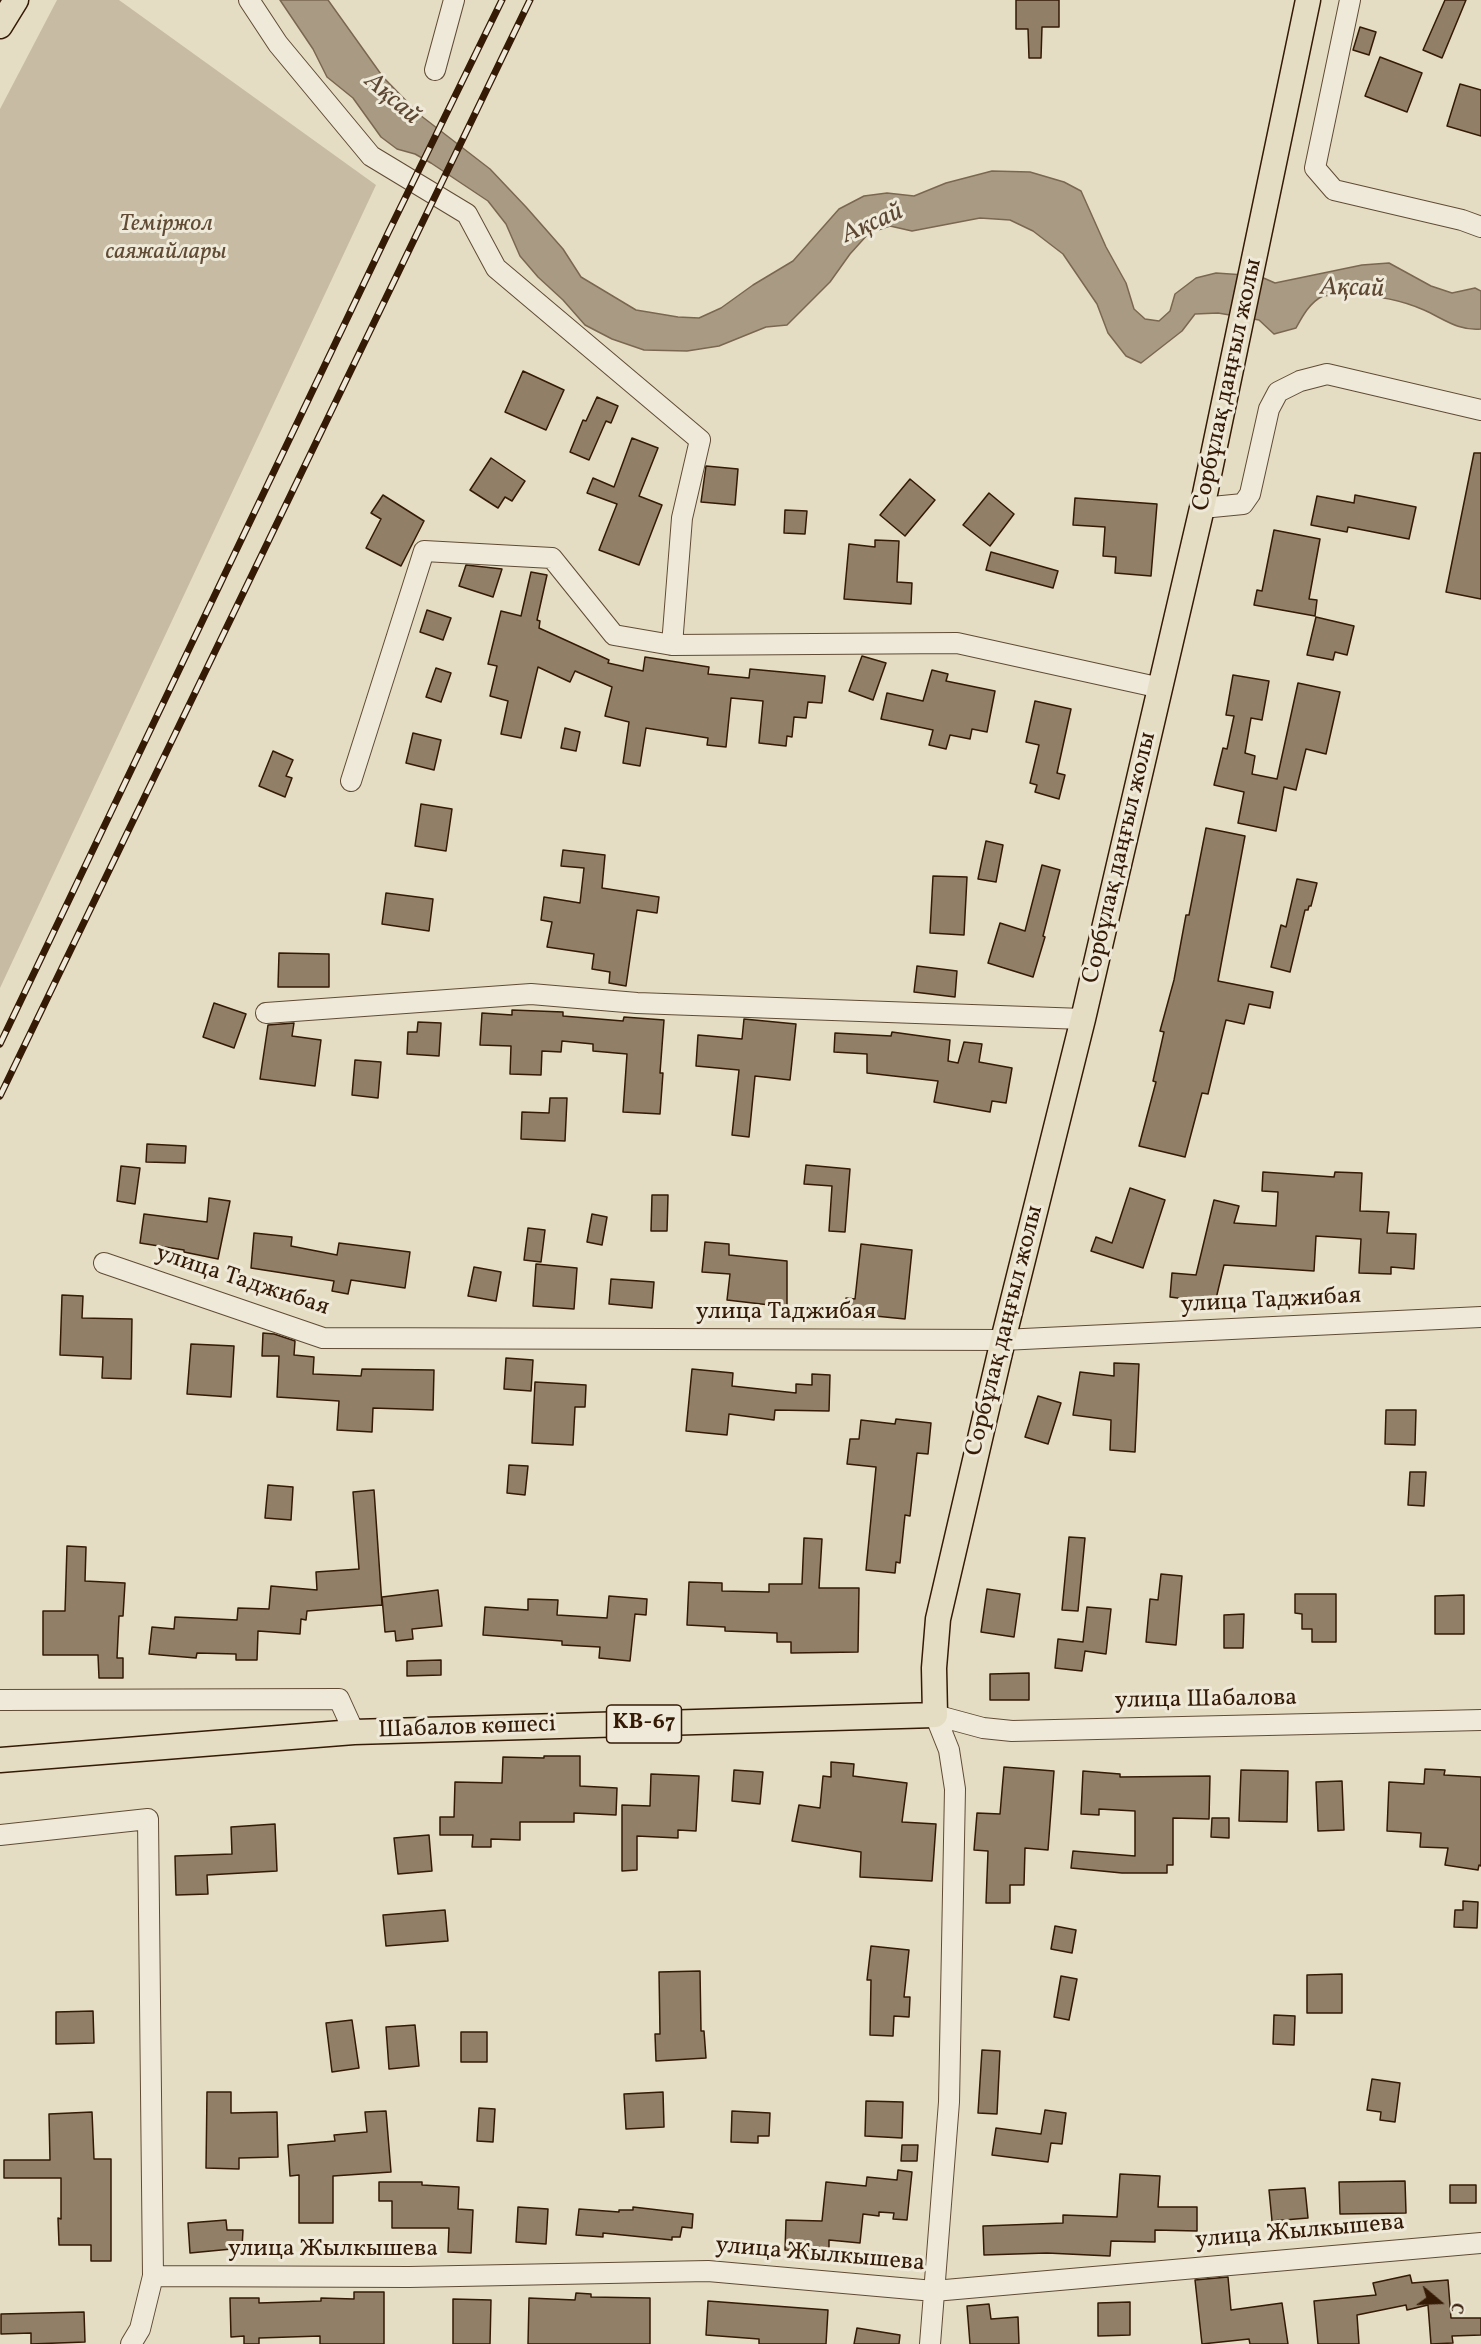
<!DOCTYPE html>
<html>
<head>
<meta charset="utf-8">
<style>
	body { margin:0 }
	#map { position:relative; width:1481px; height:2344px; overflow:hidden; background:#e5ddc3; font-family:Vollkorn,serif }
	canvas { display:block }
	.north { position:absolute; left:1409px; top:2272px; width:60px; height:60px; -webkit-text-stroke:4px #eee9d8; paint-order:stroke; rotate:109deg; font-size:16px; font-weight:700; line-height:24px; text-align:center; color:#351a06 }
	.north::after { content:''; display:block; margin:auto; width:21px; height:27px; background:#351a06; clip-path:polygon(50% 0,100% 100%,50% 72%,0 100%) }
</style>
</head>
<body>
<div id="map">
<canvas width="1481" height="2344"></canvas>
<div class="north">С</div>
</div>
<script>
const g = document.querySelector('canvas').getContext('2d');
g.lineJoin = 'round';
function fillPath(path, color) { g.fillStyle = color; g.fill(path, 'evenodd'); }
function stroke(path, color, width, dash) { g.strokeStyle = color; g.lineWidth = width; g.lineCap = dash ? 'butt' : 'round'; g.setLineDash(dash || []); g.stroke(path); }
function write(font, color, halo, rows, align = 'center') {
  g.font = font + ' Vollkorn,serif'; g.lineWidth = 6; g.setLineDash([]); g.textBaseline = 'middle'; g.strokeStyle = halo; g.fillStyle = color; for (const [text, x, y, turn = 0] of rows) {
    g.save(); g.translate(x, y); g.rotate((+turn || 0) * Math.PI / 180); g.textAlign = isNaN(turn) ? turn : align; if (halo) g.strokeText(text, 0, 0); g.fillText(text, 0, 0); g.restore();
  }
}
const green = new Path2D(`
	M57,0H119L376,185L0,988V109Z`);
const water = new Path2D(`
	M280,0H328L383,77L420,115L490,169L526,207L563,249L581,277L636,310L678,317L699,318L721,308L753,285L793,261L839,209L864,196L887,193L914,196L946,183L992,171L1030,172L1064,182L1081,191L1106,247L1126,283L1134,309L1145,319L1159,321L1170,311L1175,294L1196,278L1216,273L1259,276L1275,283L1362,265L1389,263L1431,286L1452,293L1475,288L1481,291V329C1458,331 1444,319 1424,310C1397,298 1366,294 1337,296C1333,296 1327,295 1323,296C1310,302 1302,317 1296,328L1274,334L1259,320L1218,313L1195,314L1182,331L1141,363L1126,356L1108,333L1097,304L1063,254L1033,231L1010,220L980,218L912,231L890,226L869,233L850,254L830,282L787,325L766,327L719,346L687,351L644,350L612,339L585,325L563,300L538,277L520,256L506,224L488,201L431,163L415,154L397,149L381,137L353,98L327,77L313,49Z`);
const building = new Path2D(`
	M1016,0H1059V27H1042L1041,58H1029L1028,29H1016Z
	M1445,0H1466L1442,58L1423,50Z
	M1360,27L1376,32L1369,55L1353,50Z
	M1380,57L1422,73L1407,112L1365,96Z
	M1460,84L1481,90V136L1447,126Z
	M523,371L564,390L546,430L505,412Z
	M597,397L618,406L611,423L606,421L589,460L570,452L583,420L586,421Z
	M632,438L658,448L639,496L662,505L639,565L599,550L617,504L587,493L593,478L614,487Z
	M1474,453H1481V599L1446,592Z
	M491,458L525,481L512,501L505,497L498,508L470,490Z
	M706,466L738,469L735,505L701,502Z
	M910,479L935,500L905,536L880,515Z
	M989,493L1014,514L990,546L963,525Z
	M383,495L424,521L401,566L366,548L381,519L371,513Z
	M1355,495L1416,507L1409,539L1348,527L1347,532L1311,525L1317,496L1354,503Z
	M1075,498L1157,504L1151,576L1115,573L1116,557L1103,556L1105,527L1073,525Z
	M785,510L807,511L805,534L784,533Z
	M1274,530L1320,539L1309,599L1317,600L1315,616L1254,605L1257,590L1262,591Z
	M875,540L899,541L897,582L912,583L911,604L844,599L849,544L875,547Z
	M991,552L1058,571L1053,588L986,570Z
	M466,565L502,569L493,597L459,586Z
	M531,572L547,575L537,620L540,621L539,628L609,660L608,663L643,671L645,657L709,667L708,674L749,678L750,669L825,676L822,703L808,702L806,718L794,717L792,737L787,736L786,746L759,743L763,701L731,698L726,747L707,745L708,738L646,728L640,766L623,763L629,722L605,716L612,687L575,671L570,682L538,667L521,738L501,734L508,701L490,696L497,666L488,664L501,611L521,616Z
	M427,610L451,618L443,640L420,632Z
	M1316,617L1354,626L1347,655L1335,652L1333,660L1307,655Z
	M862,656L886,663L873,700L849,691Z
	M436,668L451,673L441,702L426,697Z
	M932,670L948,674L946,681L995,691L987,732L972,729L970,739L950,735L946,749L929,745L933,730L881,719L887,693L923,701Z
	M1233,675L1269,681L1262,720L1251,718L1245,753L1255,756L1252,774L1277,779L1298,683L1340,692L1326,754L1306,749L1296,790L1284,787L1276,831L1238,823L1244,792L1214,785L1223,748L1227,749L1234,716L1226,715Z
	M1035,701L1071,709L1057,773L1065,775L1059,799L1035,792L1037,785L1030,783L1039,745L1026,742Z
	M565,728L580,732L576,751L561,748Z
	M413,733L441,740L434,770L406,763Z
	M273,751L293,760L286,776L292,778L285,797L259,786Z
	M421,804L452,809L446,851L415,846Z
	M1206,828L1245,836L1218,981L1273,992L1270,1008L1249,1004L1244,1024L1226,1020L1208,1094L1202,1093L1185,1157L1139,1146L1156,1082L1153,1081L1164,1032L1160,1031L1174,980L1186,915H1189Z
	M986,841L1003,845L996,882L978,879Z
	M563,850L605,855L602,888L659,897L657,913L637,910L626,986L609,983L610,972L592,969L594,954L547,947L552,922L541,920L544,897L580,903L584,868L561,866Z
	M1042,865L1060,870L1043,936L1045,937L1033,977L988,963L1000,923L1025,931Z
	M933,876L967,877L964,935L930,933Z
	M1297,879L1317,883L1311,906H1309L1308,910H1305L1290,972L1271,967L1281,925L1286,927Z
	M386,893L433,899L429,931L382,924Z
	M279,953L329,954V987H278Z
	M917,966L957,971L955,997L914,992Z
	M214,1003L246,1014L234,1048L203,1037Z
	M512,1010L563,1012V1016L623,1021L624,1017L664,1020L660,1073H663L660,1114L623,1112L627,1054L593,1051V1044L562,1041L561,1052L542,1051L541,1075L510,1074L511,1046L480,1045L482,1013L512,1015Z
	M744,1019L796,1024L790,1080L755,1076L749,1137L732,1135L739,1070L696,1066L698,1035L742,1039Z
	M418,1022L441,1023L439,1056L407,1054L408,1032H417Z
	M294,1023L292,1036L321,1040L315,1086L260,1079L268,1025Z
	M892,1032L950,1040L948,1061L958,1063L964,1042L982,1044L979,1062L1012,1068L1006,1103L992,1101L990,1112L934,1102L938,1081L867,1073V1054L834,1052L835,1033L891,1036Z
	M355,1060L381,1062L378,1098L352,1095Z
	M550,1098H567L565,1141L521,1139L522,1112L549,1113Z
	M147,1144L186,1146L185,1163L146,1162Z
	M806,1165L850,1169L845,1232L829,1231L832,1186L804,1184Z
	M121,1166L140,1168L135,1204L117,1201Z
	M1263,1172L1334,1177L1335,1172L1362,1173L1360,1211L1389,1212L1387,1233L1416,1234L1414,1269L1391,1267V1274L1359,1273L1361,1239L1316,1236L1314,1271L1224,1265L1215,1303L1170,1297L1172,1273L1196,1275L1214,1200L1239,1206L1234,1223L1276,1226L1278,1192L1262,1191Z
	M1130,1188L1165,1200L1143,1268L1091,1251L1096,1237L1112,1243Z
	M652,1195H668L667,1231H651Z
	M209,1198L230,1201L218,1259L184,1252V1250L140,1243L144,1214L207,1222Z
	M592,1214L607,1217L602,1245L587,1242Z
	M528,1228L545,1230L541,1262L524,1260Z
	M254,1233L292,1237L291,1246L337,1255L339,1243L410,1252L405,1288L351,1280L348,1294L332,1291L334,1281L251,1268Z
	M705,1242L729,1244V1255L787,1261V1307L727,1300L730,1274L702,1272Z
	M861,1244L912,1250L905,1319L865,1315L864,1320L843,1316L846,1298L855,1299Z
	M536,1264L577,1268L574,1309L533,1306Z
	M474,1267L501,1272L496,1301L468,1296Z
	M611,1279L654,1282L652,1308L609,1304Z
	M62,1295L83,1296L82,1318L132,1319L131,1379L102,1378L103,1357L60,1355Z
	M263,1333L274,1334L295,1341L294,1355L314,1357L313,1374L361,1376L362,1369L434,1370L433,1410L373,1408L372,1432L337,1430L339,1401L277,1397L279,1356H262Z
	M191,1344L234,1346L231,1397L187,1394Z
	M506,1358L533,1360L531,1391L504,1389Z
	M1114,1363L1139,1364L1135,1452L1110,1450L1111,1420L1073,1415L1080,1372L1114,1376Z
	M692,1369L733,1373L732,1386L796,1393V1384L812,1385V1374L830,1375L829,1411L775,1410L774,1420L729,1414L727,1435L686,1431Z
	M535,1382L586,1385L585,1407H575L573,1445L532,1443Z
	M1038,1396L1061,1403L1048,1444L1025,1437Z
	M1386,1410H1416L1415,1445L1385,1444Z
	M896,1419L931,1423L928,1454L917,1453L910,1516L905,1515L900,1563L896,1562L895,1573L866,1570L876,1467L847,1464L850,1439H859L861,1420L895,1424Z
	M509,1465L528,1466L525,1495L507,1493Z
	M1410,1472H1426L1424,1506L1408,1505Z
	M268,1485L293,1487L291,1520L265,1518Z
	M374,1490L382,1605L307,1611L306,1620L301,1619L300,1634L258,1631L257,1660H236V1654L197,1653L196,1658L149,1654L152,1627L174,1629L175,1617L237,1620L238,1608L269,1609L271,1586L317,1590L316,1572L359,1569L353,1492Z
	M1069,1537L1085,1538L1078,1611L1062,1610Z
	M804,1538L822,1539L819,1588H859L858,1652L791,1653V1642H777V1633L725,1631V1627L687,1625L689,1582L722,1583V1591L769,1592V1584H802Z
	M67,1546L86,1547L85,1581L125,1583L123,1616H119L117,1658H123V1678H99L98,1655H43V1611H65Z
	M1161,1574L1182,1576L1176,1645L1146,1642L1150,1599L1158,1600Z
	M987,1589L1020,1594L1014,1637L981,1632Z
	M438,1590L442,1626L412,1629L413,1639L396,1641L395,1631L385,1632L382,1597Z
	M1295,1594H1336V1642H1312V1629H1302V1614L1295,1613Z
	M1464,1595V1634H1435V1596Z
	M609,1596L647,1599L646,1615L635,1614L630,1661L599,1658L600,1647L562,1645V1641L483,1635L485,1607L528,1610V1599L558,1600L557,1615L607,1618Z
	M1087,1607L1111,1609L1106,1654L1085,1651L1082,1671L1055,1668L1058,1639L1083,1642Z
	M1244,1614L1243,1648H1224V1615Z
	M441,1660V1675L407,1676V1661Z
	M1029,1673V1700H990V1674Z
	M544,1756H580V1786L617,1788L616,1815L574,1813V1822H520V1840L491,1839V1847H472L473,1835H440V1817H454L455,1782L502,1783L503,1757L544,1758Z
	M831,1762L854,1764L853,1776L907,1783L902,1822L936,1824L932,1881L860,1877L861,1852L792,1841L799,1805L820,1808L823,1776L831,1777Z
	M1004,1767L1054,1771L1048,1850L1025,1848L1024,1885H1010V1903H986L988,1851L974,1850L977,1813L1000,1814Z
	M1425,1769L1445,1770L1444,1775L1481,1777V1866L1479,1865L1478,1870L1445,1865L1448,1848L1420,1847L1421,1833L1387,1831L1389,1782L1424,1784Z
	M734,1770L763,1772L760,1804L732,1801Z
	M1241,1770L1288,1771L1287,1822L1239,1821Z
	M1083,1771L1120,1774V1777L1210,1776L1209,1819L1173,1818V1865H1167V1873H1122L1071,1868L1073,1851L1135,1856V1811L1099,1809V1815L1081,1814Z
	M651,1774L699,1776L696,1831L678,1830V1838L637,1836V1870L622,1871V1805L650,1806Z
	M1342,1781L1344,1830L1318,1831L1316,1782Z
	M1212,1818H1229V1838L1211,1837Z
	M275,1824L277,1871L207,1875L208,1894L176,1895L175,1856L232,1854L231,1827Z
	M429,1835L432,1871L398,1874L394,1838Z
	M1463,1901L1478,1902L1477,1928L1454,1927L1455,1910H1463Z
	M445,1910L448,1941L386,1946L383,1915Z
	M1055,1926L1076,1930L1072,1953L1051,1949Z
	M871,1946L909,1950L904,1997H910L909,2017L894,2016L893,2036L870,2035L871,1980H867Z
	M700,1971L701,2031H704L706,2058L656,2061L655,2034H660L659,1972Z
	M1342,1974V2013H1307V1975Z
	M1061,1976L1077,1979L1069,2020L1054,2017Z
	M93,2011L94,2043L56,2044V2012Z
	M1274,2015L1295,2016L1294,2045L1273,2044Z
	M352,2020L359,2068L332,2072L326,2023Z
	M415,2025L419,2066L389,2069L386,2027Z
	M461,2032H487V2062H461Z
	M982,2050L1000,2051L997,2114L978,2113Z
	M1372,2079L1400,2083L1395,2122L1380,2120L1381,2112L1367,2110Z
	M207,2092H231V2113L277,2112L278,2157L239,2158V2169L206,2168Z
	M663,2092L664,2127L626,2129L624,2094Z
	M866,2101L903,2102L902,2138L865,2136Z
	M479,2108L495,2109L493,2142L477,2141Z
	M1045,2110L1066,2113L1062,2144L1051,2143L1048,2162L992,2155L996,2128L1041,2134Z
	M386,2111L391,2172L333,2176V2223H299V2175L290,2176L288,2145L335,2141L334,2135L367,2132L365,2112Z
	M732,2111L770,2113L769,2136H758V2143L731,2142Z
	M92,2112L94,2159H111V2261H91V2245H59L58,2218L61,2219V2178H4V2160H50L49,2114Z
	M902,2145H918L917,2161H901Z
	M898,2170L912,2172L907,2220L893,2219L894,2213L879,2212V2216L863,2214L860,2243L829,2240V2251L785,2250L786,2220L822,2221L826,2182L866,2186L867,2177L897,2180Z
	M1120,2174L1160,2176L1158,2207H1197V2231L1155,2230V2242L1111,2241L1110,2256L1047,2253L984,2255L983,2226L1063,2223V2215L1117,2217Z
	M1405,2181L1406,2213L1340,2214L1339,2182Z
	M379,2182H422V2185L459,2187L458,2209L473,2210L471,2253L448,2252L449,2228H392V2201H379Z
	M1450,2185H1476V2203H1450Z
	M1305,2188L1308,2218L1272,2221L1269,2190Z
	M518,2207L548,2209L546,2244L516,2242Z
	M633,2207L693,2214L692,2228L682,2227L680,2237H672V2240L603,2233V2237L576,2235L579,2209L619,2212V2210H633Z
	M226,2220L227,2230H243L242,2248L190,2253L188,2223Z
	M1410,2275L1412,2283L1448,2280L1451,2318H1481V2335L1452,2336L1453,2343L1431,2344L1428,2305L1407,2310L1406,2305L1357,2315L1359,2344H1318L1314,2301L1376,2295L1373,2283Z
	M1228,2277L1231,2310L1282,2303L1288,2344H1250L1249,2339L1202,2344L1195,2280Z
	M354,2292H384V2344H320V2336L259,2338V2344H244V2336L231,2337L230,2298H259V2303L321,2301V2298L354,2299Z
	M576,2293L591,2294V2297L650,2298V2344H528L529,2298L575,2300Z
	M453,2299L491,2300L490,2344H453Z
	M708,2301L828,2310L826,2344H759V2339L706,2335Z
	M1130,2302V2335L1098,2336V2303Z
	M989,2304L991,2319L1018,2317L1019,2344H970L967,2306Z
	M84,2312L85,2342L31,2344V2333L1,2334V2314Z
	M857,2328L900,2335L899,2344H854Z`);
const minor = new Path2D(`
	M249,0L278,44L371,156L467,214L496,268L700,440L682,518L672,645
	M1350,0L1315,168L1334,190L1462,220L1481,227
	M435,70L454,0
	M1202,508L1243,504L1250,494L1269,409L1278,392L1300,381L1327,374L1481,410
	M351,781L424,551L552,558L614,635L672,645L957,643L1161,688
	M266,1013L531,994L637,1003L1083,1019
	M104,1263L323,1338L1003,1340L1481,1317
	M0,1700L339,1699L354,1732
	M935,1715L983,1728L1012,1731L1481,1720
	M0,1835L148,1819L153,2276L140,2329L131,2344
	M153,2276L409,2277L708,2271L934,2291L1481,2243
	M930,2344L949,2102L955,1789L949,1750L935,1715`);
const major = new Path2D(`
	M0,26L16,0
	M0,1760L354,1732L935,1715L934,1668L938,1619L1003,1340L1083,1019L1202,508L1308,0`);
const rail = new Path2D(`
	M0,1044L389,231L502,0
	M0,1096L530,0`);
const shields = [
	[644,1724,75]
];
const shieldNames = [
	["KB-67",644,1724]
];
const parkNames = [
	["Теміржол",166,226],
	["саяжайлары",166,254]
];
const streetNames = [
	["Сорбұлақ даңғыл жолы",1229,385,-78],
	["Сорбұлақ даңғыл жолы",1121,858,-77],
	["улица Таджибая",242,1282,18],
	["улица Таджибая",1271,1302,-3],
	["улица Таджибая",786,1314],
	["Сорбұлақ даңғыл жолы",1006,1331,-76],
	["улица Шабалова",1206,1701,-1],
	["Шабалов көшесі",467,1729,-2],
	["улица Жылкышева",1300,2233,-5],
	["улица Жылкышева",333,2251],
	["улица Жылкышева",820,2256,5]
];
const waterNames = [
	["Ақсай",391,100,41],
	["Ақсай",873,225,-24],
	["Ақсай",1352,290,2]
];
fillPath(green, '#c7bca3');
fillPath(water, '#a99b83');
stroke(water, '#7b6751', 1.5);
fillPath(building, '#917f68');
stroke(building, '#351a06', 1.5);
stroke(minor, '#614b35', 22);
stroke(major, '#351a06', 27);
stroke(minor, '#eee9d8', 20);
stroke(major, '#e5ddc3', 24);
stroke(rail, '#351a06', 7);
stroke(rail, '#eee9d8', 4.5, [14]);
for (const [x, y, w] of shields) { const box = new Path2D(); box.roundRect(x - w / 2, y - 19, w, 38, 4.5); g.fillStyle = '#eee9d8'; g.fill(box); stroke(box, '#351a06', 1.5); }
write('bold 22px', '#351a06', null, shieldNames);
write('italic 24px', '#614b35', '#eee9d8', parkNames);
write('24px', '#351a06', '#eee9d8', streetNames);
write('italic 26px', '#5e4732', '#eee9d8', waterNames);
</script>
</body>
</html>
